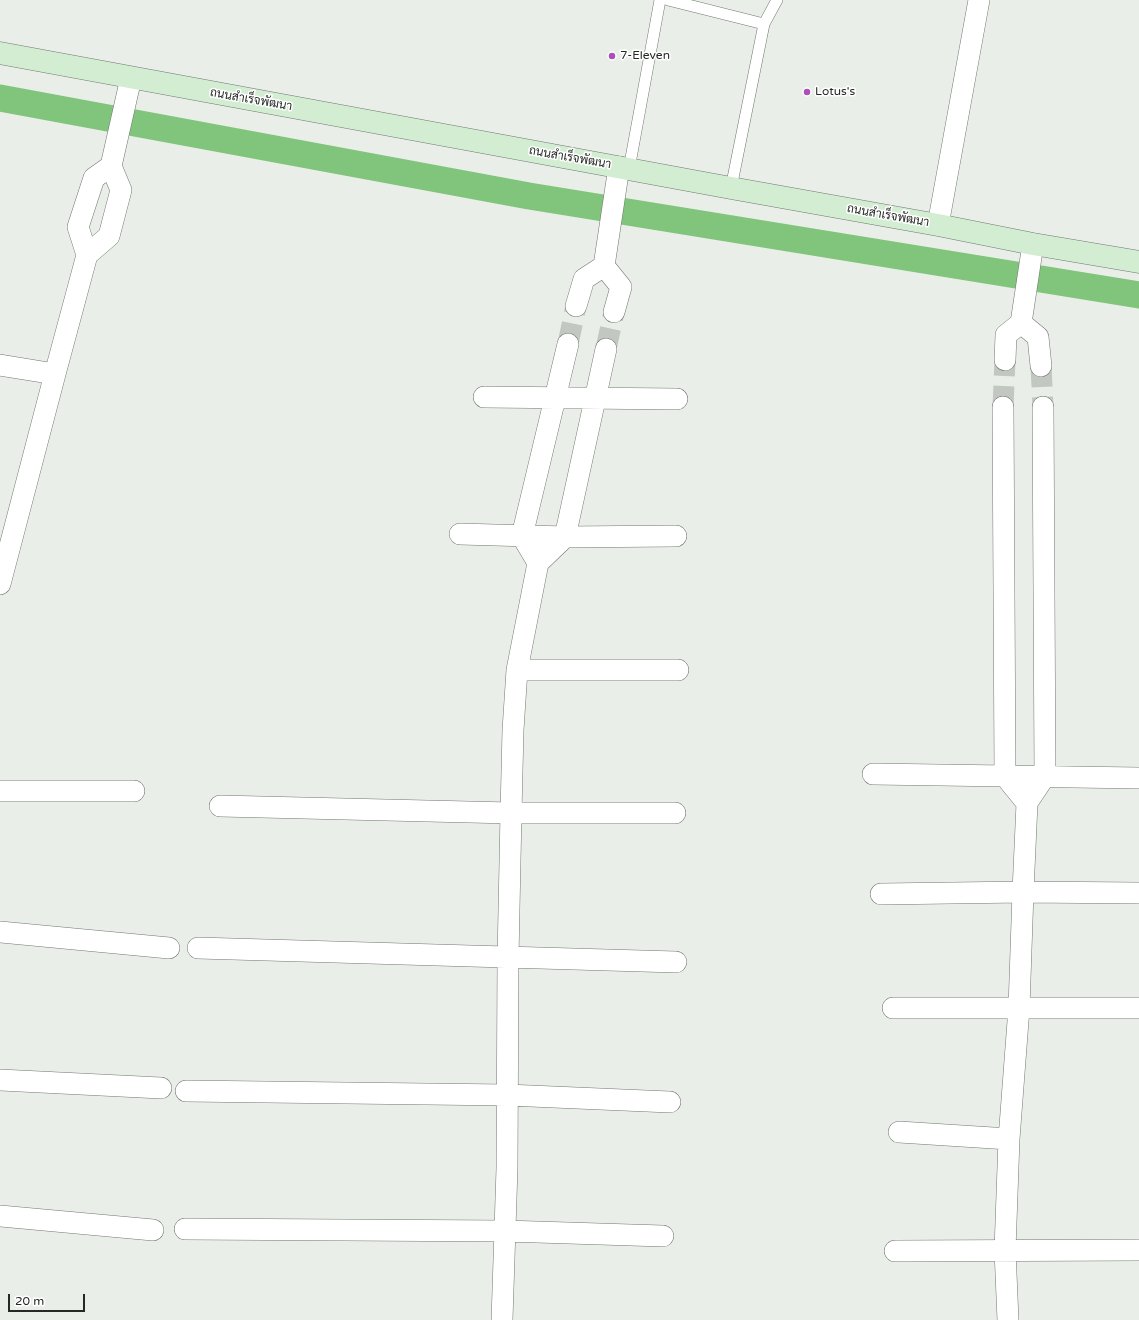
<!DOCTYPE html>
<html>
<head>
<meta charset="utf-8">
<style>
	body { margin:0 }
	#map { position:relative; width:1139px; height:1320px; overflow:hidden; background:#e9efe8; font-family:"Varela Round",sans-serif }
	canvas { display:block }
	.scale { position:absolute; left:8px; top:1294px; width:77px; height:18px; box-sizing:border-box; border:2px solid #252825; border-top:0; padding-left:5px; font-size:12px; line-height:14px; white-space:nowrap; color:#252825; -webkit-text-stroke:3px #fff; paint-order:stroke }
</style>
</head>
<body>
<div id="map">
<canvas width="1139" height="1320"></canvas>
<div class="scale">20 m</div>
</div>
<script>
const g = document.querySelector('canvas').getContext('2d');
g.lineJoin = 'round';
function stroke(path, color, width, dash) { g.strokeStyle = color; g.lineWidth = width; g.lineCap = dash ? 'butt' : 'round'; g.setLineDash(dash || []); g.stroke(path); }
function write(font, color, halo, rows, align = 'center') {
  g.font = font + ' "Varela Round",Sarabun,sans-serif'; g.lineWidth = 3; g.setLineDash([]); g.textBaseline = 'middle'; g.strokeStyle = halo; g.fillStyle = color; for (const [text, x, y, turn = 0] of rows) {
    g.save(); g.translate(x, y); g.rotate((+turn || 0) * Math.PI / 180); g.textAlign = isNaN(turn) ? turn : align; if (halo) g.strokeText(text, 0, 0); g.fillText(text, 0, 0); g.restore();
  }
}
const canal = new Path2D(`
	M0,98L529,196L1139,295`);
const streetTunnel = new Path2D(`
	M568,344L576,306
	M606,349L614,312
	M1041,366L1043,407
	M1003,407L1005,360`);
const lane = new Path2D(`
	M668,0L764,24L731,188
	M764,24L777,0
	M629,169L660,0`);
const street = new Path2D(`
	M938,225L979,0
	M87,255L78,227L94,178L111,166
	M604,266L621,287L614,312
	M576,306L584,279L604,266L619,167
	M1021,323L1038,337L1041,366
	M1005,360L1006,335L1021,323L1033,244
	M0,365L55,374
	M484,397L677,399
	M1003,407L1005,776L1027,803L1045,776L1043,407
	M460,534L565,537L676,536
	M538,563L522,536L568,344
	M0,584L55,374L87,255L109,236L121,190L111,166L131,78
	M517,670H678
	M873,774L1139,778
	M0,791H134
	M220,806L511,813H675
	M881,894L1023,892L1139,893
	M0,932L169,948
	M198,948L676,962
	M893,1008H1139
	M0,1080L161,1088
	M186,1091L507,1095L670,1102
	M899,1132L1009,1139
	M0,1216L153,1230
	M185,1229L505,1231L663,1236
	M895,1251L1139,1250
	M502,1320L507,1168L508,958L511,813L513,730L517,670L538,563L565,537L606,349
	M1008,1320L1005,1250L1009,1139L1019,1008L1023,892L1027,803`);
const secondary = new Path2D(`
	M0,53L731,188L938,225L1033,244L1139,262`);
const markers = [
	[612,56,4,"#ad4fb9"],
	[807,92,4,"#ad4fb9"]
];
const poiNames = [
	["7-Eleven",620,56],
	["Lotus's",815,92]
];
const streetNames = [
	["ถนนสำเร็จพัฒนา",251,100,10],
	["ถนนสำเร็จพัฒนา",570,158,10],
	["ถนนสำเร็จพัฒนา",888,216,10]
];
stroke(canal, '#80c57b', 27);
stroke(streetTunnel, '#c2c7c1', 21, [21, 10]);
stroke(lane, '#727771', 12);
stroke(street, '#727771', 22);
stroke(secondary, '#727771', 23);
stroke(lane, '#fff', 11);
stroke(street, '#fff', 21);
stroke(secondary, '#d2edd1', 22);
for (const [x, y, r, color] of markers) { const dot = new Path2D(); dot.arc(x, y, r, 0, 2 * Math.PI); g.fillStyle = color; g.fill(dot); stroke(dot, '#fff', 1.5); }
write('12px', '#252825', '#fff', poiNames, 'left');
write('12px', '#252825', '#fff', streetNames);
</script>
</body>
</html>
